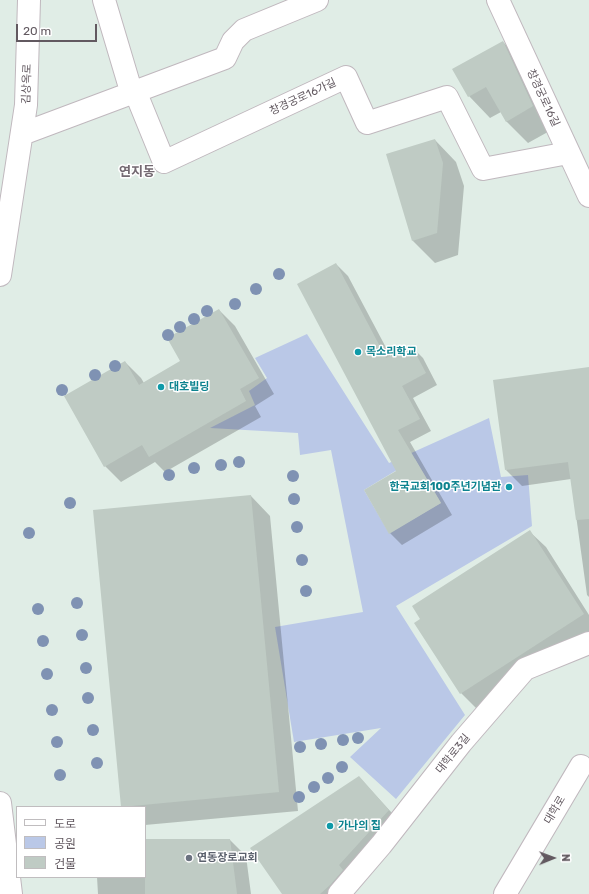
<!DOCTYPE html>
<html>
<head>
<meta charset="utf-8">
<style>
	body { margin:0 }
	#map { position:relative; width:589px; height:894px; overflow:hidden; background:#e0ede6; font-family:Rubik,"Noto Sans KR",sans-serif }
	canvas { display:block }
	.legend { position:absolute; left:16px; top:806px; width:130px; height:72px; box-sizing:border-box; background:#fff; border:1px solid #c0bdbf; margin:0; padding:5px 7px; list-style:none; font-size:12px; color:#625960 }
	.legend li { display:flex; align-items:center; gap:8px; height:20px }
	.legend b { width:20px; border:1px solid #c0bdbf }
	.north { position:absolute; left:533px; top:838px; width:40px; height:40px; -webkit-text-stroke:3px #fff; paint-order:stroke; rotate:89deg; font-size:11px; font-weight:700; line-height:16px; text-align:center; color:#625960 }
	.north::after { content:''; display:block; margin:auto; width:14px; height:18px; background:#625960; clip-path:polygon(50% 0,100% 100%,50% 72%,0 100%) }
	.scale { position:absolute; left:16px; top:24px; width:81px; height:18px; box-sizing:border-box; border:2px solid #625960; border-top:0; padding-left:5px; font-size:12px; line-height:14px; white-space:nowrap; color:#625960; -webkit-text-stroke:3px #fff; paint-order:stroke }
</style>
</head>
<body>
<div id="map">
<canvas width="589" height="894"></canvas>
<ul class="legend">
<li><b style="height:5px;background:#fff"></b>도로</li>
<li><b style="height:11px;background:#bac8e7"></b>공원</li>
<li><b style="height:11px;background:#bfcbc4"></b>건물</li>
</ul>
<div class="north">N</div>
<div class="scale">20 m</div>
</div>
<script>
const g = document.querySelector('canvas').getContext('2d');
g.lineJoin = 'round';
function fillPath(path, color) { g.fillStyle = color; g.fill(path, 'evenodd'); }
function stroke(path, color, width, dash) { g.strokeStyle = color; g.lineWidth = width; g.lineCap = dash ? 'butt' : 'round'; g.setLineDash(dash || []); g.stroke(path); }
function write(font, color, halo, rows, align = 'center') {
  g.font = font + ' Rubik,"Noto Sans KR",sans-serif'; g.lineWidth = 3; g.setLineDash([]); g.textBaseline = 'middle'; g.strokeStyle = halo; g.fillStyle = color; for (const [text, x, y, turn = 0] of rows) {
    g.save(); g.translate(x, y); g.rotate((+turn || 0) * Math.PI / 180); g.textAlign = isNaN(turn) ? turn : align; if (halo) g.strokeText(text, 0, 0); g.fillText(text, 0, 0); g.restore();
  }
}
const green = new Path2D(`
	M307,334L389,463L489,418L501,477L528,475L532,526L396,606L465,715L396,799L350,757L381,728L294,742L275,627L363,612L331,450L300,455L298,433L210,428L255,405L249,391L267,378L255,358ZM415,459L441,503L389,533L364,490Z`);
const shadow = new Path2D(`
	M503,42L525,64L555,128L528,143L506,121L501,112L490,118L469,96Z
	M435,140L456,162L464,186L458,255L435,263L413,241L387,155Z
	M336,264L348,276L391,357L411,346L423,358L437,385L413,398L431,431L410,442L452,515L402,545L390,533L397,471Z
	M219,310L235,326L274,394L255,406L261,417L165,472L155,462L121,482L105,466L125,362L141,378L144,383L181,362Z
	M589,368V597L587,595L571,479L522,486L506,470Z
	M251,496L270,516L298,811L145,825V807L122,806Z
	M530,532L546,547L589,615V637L477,709L461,693L416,623Z
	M359,777L402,824L346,894H283Z
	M145,840H230L246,856L251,894H98L97,877H145Z`);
const building = new Path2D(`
	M503,41L533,106L506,122L486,87L468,97L452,69Z
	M435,139L443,163L437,233L412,241L386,154Z
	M336,263L386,358L411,345L426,373L402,386L420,419L398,430L441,503L389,534L364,490L396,471L297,284Z
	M219,309L259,378L240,389L246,401L149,457L142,445L104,467L64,396L125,361L139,385L180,361L167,338Z
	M589,367V519L576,520L568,462L505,470L493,380Z
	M251,495L279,792L121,807L93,510Z
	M530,530L584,614L460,694L414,623L420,619L412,606Z
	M359,776L389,810L339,865L343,870L330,885L320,894H282L250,848Z
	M145,839H230L237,894H145Z`);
const minor = new Path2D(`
	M104,0L129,84L135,91L164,162L346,77L367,123L447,97L483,169L568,153
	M498,0L589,196
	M22,134L225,58L233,41L244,30L317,0
	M0,275L26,105L29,0
	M0,803L11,894
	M339,894L381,845L461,743L525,669L589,643
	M505,894L581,766`);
const trees = [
	[279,274],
	[256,289],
	[235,304],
	[207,311],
	[194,319],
	[180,327],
	[168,335],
	[115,366],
	[95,375],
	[62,390],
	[239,462],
	[221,465],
	[194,468],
	[169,475],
	[293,476],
	[294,499],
	[70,503],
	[297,527],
	[29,533],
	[302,560],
	[306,591],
	[77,603],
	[38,609],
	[82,635],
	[43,641],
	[86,668],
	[47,674],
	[88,698],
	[52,710],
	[93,730],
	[358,738],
	[343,740],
	[57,742],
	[321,744],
	[300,747],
	[97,763],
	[342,767],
	[60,775],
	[328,778],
	[314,787],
	[299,797]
];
const markers = [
	[358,352,4,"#0f9aa8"],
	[161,387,4,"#0f9aa8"],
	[509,487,4,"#0f9aa8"],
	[330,826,4,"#0f9aa8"],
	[189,858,4,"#6b7280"]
];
const streetNames = [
	["김상옥로",27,84,-88],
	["창경궁로16가길",303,97,-25],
	["창경궁로16길",543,98,65],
	["대학로3길",453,754,-51],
	["대학로",555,810,-59]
];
const cultureNames = [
	["목소리학교",366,352],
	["대호빌딩",169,387],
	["한국교회100주년기념관",501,487,"right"],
	["가나의 집",338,826]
];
const worshipNames = [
	["연동장로교회",197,858]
];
const quarterNames = [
	["연지동",137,172]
];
fillPath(green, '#bac8e7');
fillPath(shadow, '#0003');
fillPath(building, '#bfcbc4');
stroke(minor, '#c0b8be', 24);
stroke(minor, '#fff', 22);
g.fillStyle = '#7f92b3';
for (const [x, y] of trees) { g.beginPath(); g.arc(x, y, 6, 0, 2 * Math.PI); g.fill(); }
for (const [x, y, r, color] of markers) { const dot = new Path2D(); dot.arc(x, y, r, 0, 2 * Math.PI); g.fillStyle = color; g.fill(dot); stroke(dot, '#fff', 1.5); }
write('11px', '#625960', '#fff', streetNames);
write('bold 11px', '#0d838f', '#fff', cultureNames, 'left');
write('bold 11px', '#5b616d', '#fff', worshipNames, 'left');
write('bold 13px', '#746a72', '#fff', quarterNames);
</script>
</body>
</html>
